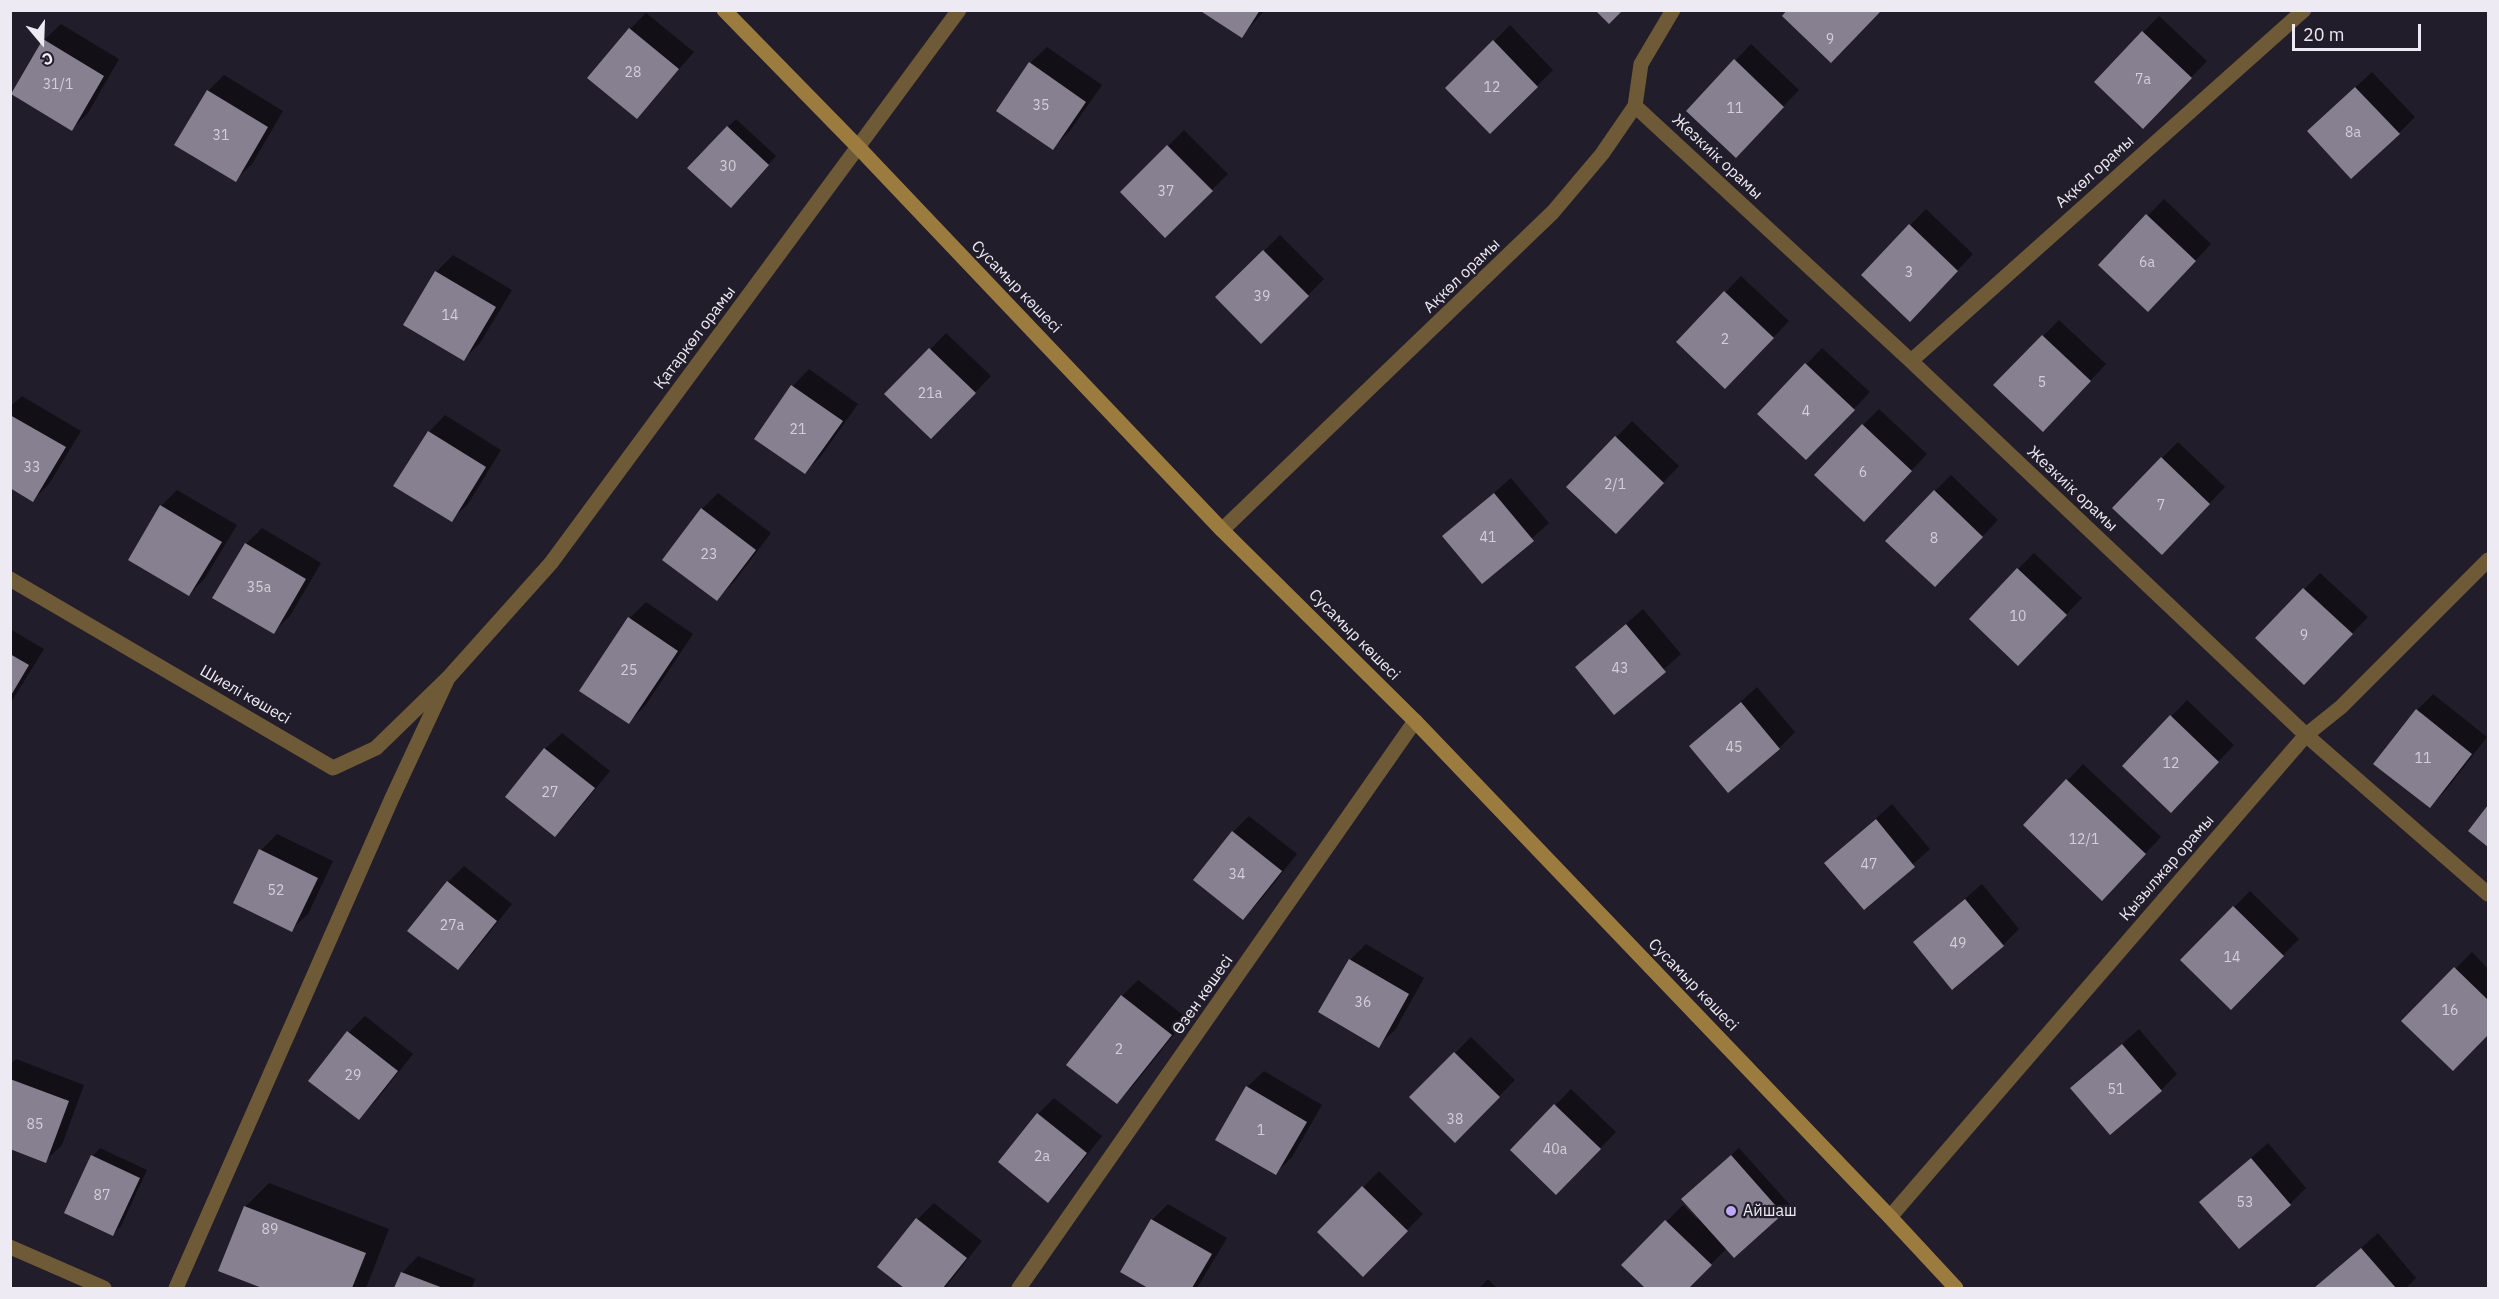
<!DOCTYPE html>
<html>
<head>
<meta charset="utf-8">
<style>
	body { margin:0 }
	#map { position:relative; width:2499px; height:1299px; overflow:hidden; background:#221d2a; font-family:"IBM Plex Sans",sans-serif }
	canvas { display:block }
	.frame { position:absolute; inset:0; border:12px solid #edeaf3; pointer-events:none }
	.north { position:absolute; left:12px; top:12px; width:60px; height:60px; -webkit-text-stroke:4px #221d2a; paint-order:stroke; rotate:161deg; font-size:16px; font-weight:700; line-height:24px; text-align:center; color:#edeaf3 }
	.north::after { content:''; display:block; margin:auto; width:21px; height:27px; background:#edeaf3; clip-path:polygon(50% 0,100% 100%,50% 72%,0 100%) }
	.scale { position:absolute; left:2292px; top:24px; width:129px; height:27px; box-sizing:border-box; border:3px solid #edeaf3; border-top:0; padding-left:8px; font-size:18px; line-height:21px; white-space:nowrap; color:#edeaf3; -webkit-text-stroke:4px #221d2a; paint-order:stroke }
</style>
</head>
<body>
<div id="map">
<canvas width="2499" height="1299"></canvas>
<div class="frame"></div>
<div class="north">С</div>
<div class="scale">20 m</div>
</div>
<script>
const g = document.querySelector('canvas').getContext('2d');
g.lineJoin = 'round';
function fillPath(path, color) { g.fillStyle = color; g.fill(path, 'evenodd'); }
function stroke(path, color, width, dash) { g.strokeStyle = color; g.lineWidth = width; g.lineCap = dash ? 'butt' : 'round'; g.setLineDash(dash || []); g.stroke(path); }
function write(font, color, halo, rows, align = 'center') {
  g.font = font + ' "IBM Plex Sans",sans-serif'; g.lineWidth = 4.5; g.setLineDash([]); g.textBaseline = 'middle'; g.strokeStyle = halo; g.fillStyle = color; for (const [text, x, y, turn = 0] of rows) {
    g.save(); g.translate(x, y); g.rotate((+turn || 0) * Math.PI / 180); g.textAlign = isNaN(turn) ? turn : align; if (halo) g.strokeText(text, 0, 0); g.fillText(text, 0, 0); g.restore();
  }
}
const shadow = new Path2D(`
	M1202,10H1265L1242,36Z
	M646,13L694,52L637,117L630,29Z
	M2159,16L2207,61L2159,111L2143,32Z
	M61,24L119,59L88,113L72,129L44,40Z
	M1510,25L1553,70L1490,132L1447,88Z
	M1751,44L1799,90L1752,139L1688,111Z
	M1047,47L1102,85L1069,132L1053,148L1030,63Z
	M2372,72L2415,117L2399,133L2325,115Z
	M224,75L283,111L252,164L235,180L208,91Z
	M736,119L776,156L738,198L728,127Z
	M1184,130L1228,174L1165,236L1122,192Z
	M2164,199L2211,244L2164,294L2100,265Z
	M1926,209L1973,254L1926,304L1910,225Z
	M1280,235L1324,279L1261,342L1218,297Z
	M453,255L512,290L480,343L464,359L405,324L437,271Z
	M1741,276L1789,321L1741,371L1678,342Z
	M2059,320L2106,364L2059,414L1995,385Z
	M946,333L991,376L931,437L887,394Z
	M1822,348L1870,392L1822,442L1759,414Z
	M809,369L858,404L821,456L805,472L756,438L793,386Z
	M22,396L81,431L49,484L33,500L10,487V407Z
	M1879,409L1927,454L1880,504L1863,425Z
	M445,415L501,450L468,504L451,520L395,485L429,432Z
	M1632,421L1679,466L1632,515L1569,487Z
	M2178,442L2225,487L2178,537L2162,458Z
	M1951,475L1998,520L1951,569L1935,491Z
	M1511,478L1549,523L1482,582L1444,536Z
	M177,490L237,525L205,578L189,595L161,506Z
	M718,493L771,533L733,583L717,599L702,509Z
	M262,528L321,563L290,616L273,632L246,544Z
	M2034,553L2082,598L2034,648L2018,569Z
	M2320,573L2368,617L2304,683L2257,638Z
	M646,602L693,634L645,706L629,722L630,618Z
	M1643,609L1681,654L1615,712L1577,667Z
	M10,629L44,649L10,704Z
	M1757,687L1795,732L1779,748L1691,746Z
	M2433,694L2487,737L2446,790L2430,806L2417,710Z
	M2187,700L2234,745L2187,795L2124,766Z
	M562,733L610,771L571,819L555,835L507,797L545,749Z
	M2083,764L2161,837L2118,882L2025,825Z
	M1892,804L1930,849L1864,908L1826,863Z
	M2488,808V845L2470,830Z
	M1249,816L1297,854L1259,902L1243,918L1233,832Z
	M277,834L333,861L308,914L291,930L261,850Z
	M464,866L512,904L474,952L458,968L448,882Z
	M1982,884L2019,929L2003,945L1915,942Z
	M2250,891L2299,939L2231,1008L2182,960Z
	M1366,944L1424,978L1395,1030L1378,1046L1350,960Z
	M2472,952L2488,969V1033L2453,1069L2404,1021Z
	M1138,980L1187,1018L1133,1086L1117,1102L1122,996Z
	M365,1016L413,1054L375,1102L358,1118L349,1032Z
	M2139,1029L2177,1074L2161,1090L2072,1088Z
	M1471,1037L1515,1080L1455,1141L1411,1097Z
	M16,1059L84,1085L62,1145L45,1161L10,1148V1065Z
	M1264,1071L1322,1105L1292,1157L1276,1173L1247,1087Z
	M1571,1089L1616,1132L1556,1193L1512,1150Z
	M1054,1098L1102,1136L1064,1184L1048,1201L1000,1162L1038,1114Z
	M2268,1143L2306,1188L2290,1204L2201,1202Z
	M100,1148L147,1170L121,1226L113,1234L93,1156Z
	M1739,1148L1790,1205L1734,1256L1727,1248L1687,1288H1647L1623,1265L1683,1205L1697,1219L1699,1217L1691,1191Z
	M1379,1171L1423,1214L1363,1274L1319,1232Z
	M269,1183L389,1229L366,1288H267L220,1270L245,1207Z
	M934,1203L982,1241L945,1288H906L879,1267L918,1219Z
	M1168,1204L1227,1238L1197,1288H1151L1122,1272L1152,1220Z
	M2378,1233L2416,1278L2406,1288H2315Z
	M418,1256L475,1279L472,1288H396L402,1273Z
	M1488,1279L1497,1288H1479Z`);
const building = new Path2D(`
	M1199,10H1260L1242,38Z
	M1595,10H1623L1609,24Z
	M1787,10H1878L1880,12L1831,63L1782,16Z
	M629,28L679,69L637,119L587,78Z
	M2142,31L2192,78L2143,129L2094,82Z
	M43,39L104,76L72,131L11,94Z
	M1493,40L1538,87L1490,134L1445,88Z
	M1734,59L1784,107L1736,158L1686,111Z
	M1029,62L1086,102L1053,150L996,111Z
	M2355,87L2400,134L2351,179L2307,131Z
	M207,90L268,127L236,182L174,145Z
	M727,126L769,165L731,208L687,168Z
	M1167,145L1213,191L1165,238L1120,192Z
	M2146,214L2196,261L2148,312L2098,265Z
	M1909,224L1958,271L1910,322L1861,275Z
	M1263,250L1309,296L1261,344L1215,297Z
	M435,271L496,307L464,361L403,325Z
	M1724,291L1774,338L1725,389L1676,342Z
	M2042,335L2091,381L2043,432L1993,385Z
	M929,348L976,393L931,439L884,394Z
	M1805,363L1855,410L1806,460L1757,414Z
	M791,385L843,421L805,474L754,439Z
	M10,415L66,447L33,502L10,488Z
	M1862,424L1912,471L1864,522L1814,475Z
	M428,431L486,467L452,522L393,486Z
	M1615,436L1664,483L1616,534L1566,487Z
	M2161,457L2210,504L2162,555L2112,508Z
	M1934,490L1983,537L1935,587L1885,541Z
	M1494,493L1534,541L1482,584L1442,536Z
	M160,505L222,542L189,596L128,560Z
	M701,508L756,550L717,601L662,560Z
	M245,543L306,579L274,634L212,598Z
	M2017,568L2067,615L2018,666L1969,619Z
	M2303,588L2353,634L2304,685L2255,638Z
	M628,617L678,651L629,724L579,691Z
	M1626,624L1666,672L1614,715L1575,667Z
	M10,654L29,665L10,697Z
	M1741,702L1780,749L1728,793L1689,746Z
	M2416,709L2472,754L2430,808L2373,764Z
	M2170,715L2219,762L2171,813L2122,766Z
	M544,748L595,788L555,837L505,797Z
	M2066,779L2146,854L2102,901L2023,825Z
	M2488,805V847L2468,831Z
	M1876,819L1915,867L1864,910L1824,863Z
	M1232,831L1282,871L1243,920L1193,880Z
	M259,849L318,878L292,932L233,903Z
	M447,881L497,921L458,970L407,931Z
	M1965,899L2004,946L1952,990L1913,942Z
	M2233,906L2284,956L2231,1010L2180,960Z
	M1349,959L1409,994L1379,1048L1318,1012Z
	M2454,967L2488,1000V1035L2453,1071L2401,1021Z
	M1121,995L1172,1035L1117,1104L1066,1065Z
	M347,1031L398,1071L359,1120L308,1081Z
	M2122,1044L2162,1091L2110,1135L2070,1088Z
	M1454,1052L1500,1097L1455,1143L1409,1097Z
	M10,1079L69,1101L46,1163L10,1149Z
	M1246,1086L1307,1122L1276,1175L1215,1140Z
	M1554,1104L1601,1149L1556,1195L1510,1150Z
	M1037,1113L1087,1153L1048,1203L998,1162Z
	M91,1155L140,1178L113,1236L64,1213Z
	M1731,1155L1783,1214L1734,1258L1681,1199Z
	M2251,1158L2291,1205L2239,1249L2199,1202Z
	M1362,1186L1408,1231L1363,1277L1317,1232Z
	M244,1206L366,1253L352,1288H262L218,1271Z
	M916,1218L967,1258L943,1288H904L877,1267Z
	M1151,1219L1212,1254L1192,1288H1148L1120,1272Z
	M1665,1220L1712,1265L1689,1288H1645L1621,1265Z
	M2361,1248L2396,1288H2314Z
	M401,1272L443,1288H394Z`);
const service = new Path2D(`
	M176,1288L392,798L447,680`);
const minor = new Path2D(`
	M1635,106L1911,361L2306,735L2488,894
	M1911,361L2304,10
	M1222,530L1553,212L1602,154L1635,106L1641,64L1673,10
	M10,579L333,768L376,748L448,678L551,563L959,10
	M1890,1217L2306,735L2341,707L2488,560
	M10,1247L104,1288
	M1019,1288L1415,721`);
const secondary = new Path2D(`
	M724,10L859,148L1222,530L1415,721L1890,1217L1956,1288`);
const markers = [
	[1731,1211,6,"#bda9f5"]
];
const numberNames = [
	["9",1830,40],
	["28",633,73],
	["7а",2143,80],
	["31/1",58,85],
	["12",1492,88],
	["35",1041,106],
	["11",1735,109],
	["8а",2353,133],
	["31",221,136],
	["30",728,167],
	["37",1166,192],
	["6а",2147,263],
	["3",1909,273],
	["39",1262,297],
	["14",450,316],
	["2",1725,340],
	["5",2042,383],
	["21а",930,394],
	["4",1806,412],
	["21",798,430],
	["33",32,468],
	["6",1863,473],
	["2/1",1615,485],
	["7",2161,506],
	["41",1488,538],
	["8",1934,539],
	["23",709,555],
	["35а",259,588],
	["10",2018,617],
	["9",2304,636],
	["43",1620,669],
	["25",629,671],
	["45",1734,748],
	["11",2423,759],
	["12",2171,764],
	["27",550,793],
	["12/1",2084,840],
	["47",1869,865],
	["34",1237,875],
	["52",276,891],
	["27а",452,926],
	["49",1958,944],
	["14",2232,958],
	["36",1363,1003],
	["16",2450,1011],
	["2",1119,1050],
	["29",353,1076],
	["51",2116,1090],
	["38",1455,1120],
	["85",35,1125],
	["1",1261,1131],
	["40а",1555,1150],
	["2а",1042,1157],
	["87",102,1196],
	["53",2245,1203],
	["89",270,1230]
];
const streetNames = [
	["Жезкиік орамы",1717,157,43],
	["Ақкөл орамы",2095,172,-42],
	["Ақкөл орамы",1462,276,-44],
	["Сусамыр көшесі",1016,287,46],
	["Қатаркөл орамы",695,338,-53],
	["Жезкиік орамы",2072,489,43],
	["Сусамыр көшесі",1354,635,45],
	["Шиелі көшесі",245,695,30],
	["Қызылжар орамы",2167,868,-49],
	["Сусамыр көшесі",1693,985,46],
	["Өзен көшесі",1203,995,-55]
];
const poiNames = [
	["Айшаш",1743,1211]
];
fillPath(shadow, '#0007');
fillPath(building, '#868091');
stroke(service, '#6e5a36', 15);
stroke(minor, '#6e5a36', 15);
stroke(secondary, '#9b7b3e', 15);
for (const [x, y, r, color] of markers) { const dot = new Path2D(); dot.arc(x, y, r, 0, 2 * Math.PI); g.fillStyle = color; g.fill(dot); stroke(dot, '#221d2a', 2); }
write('14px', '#d3d0da', null, numberNames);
write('16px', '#edeaf3', '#221d2a', streetNames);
write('16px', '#edeaf3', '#221d2a', poiNames, 'left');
</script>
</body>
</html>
